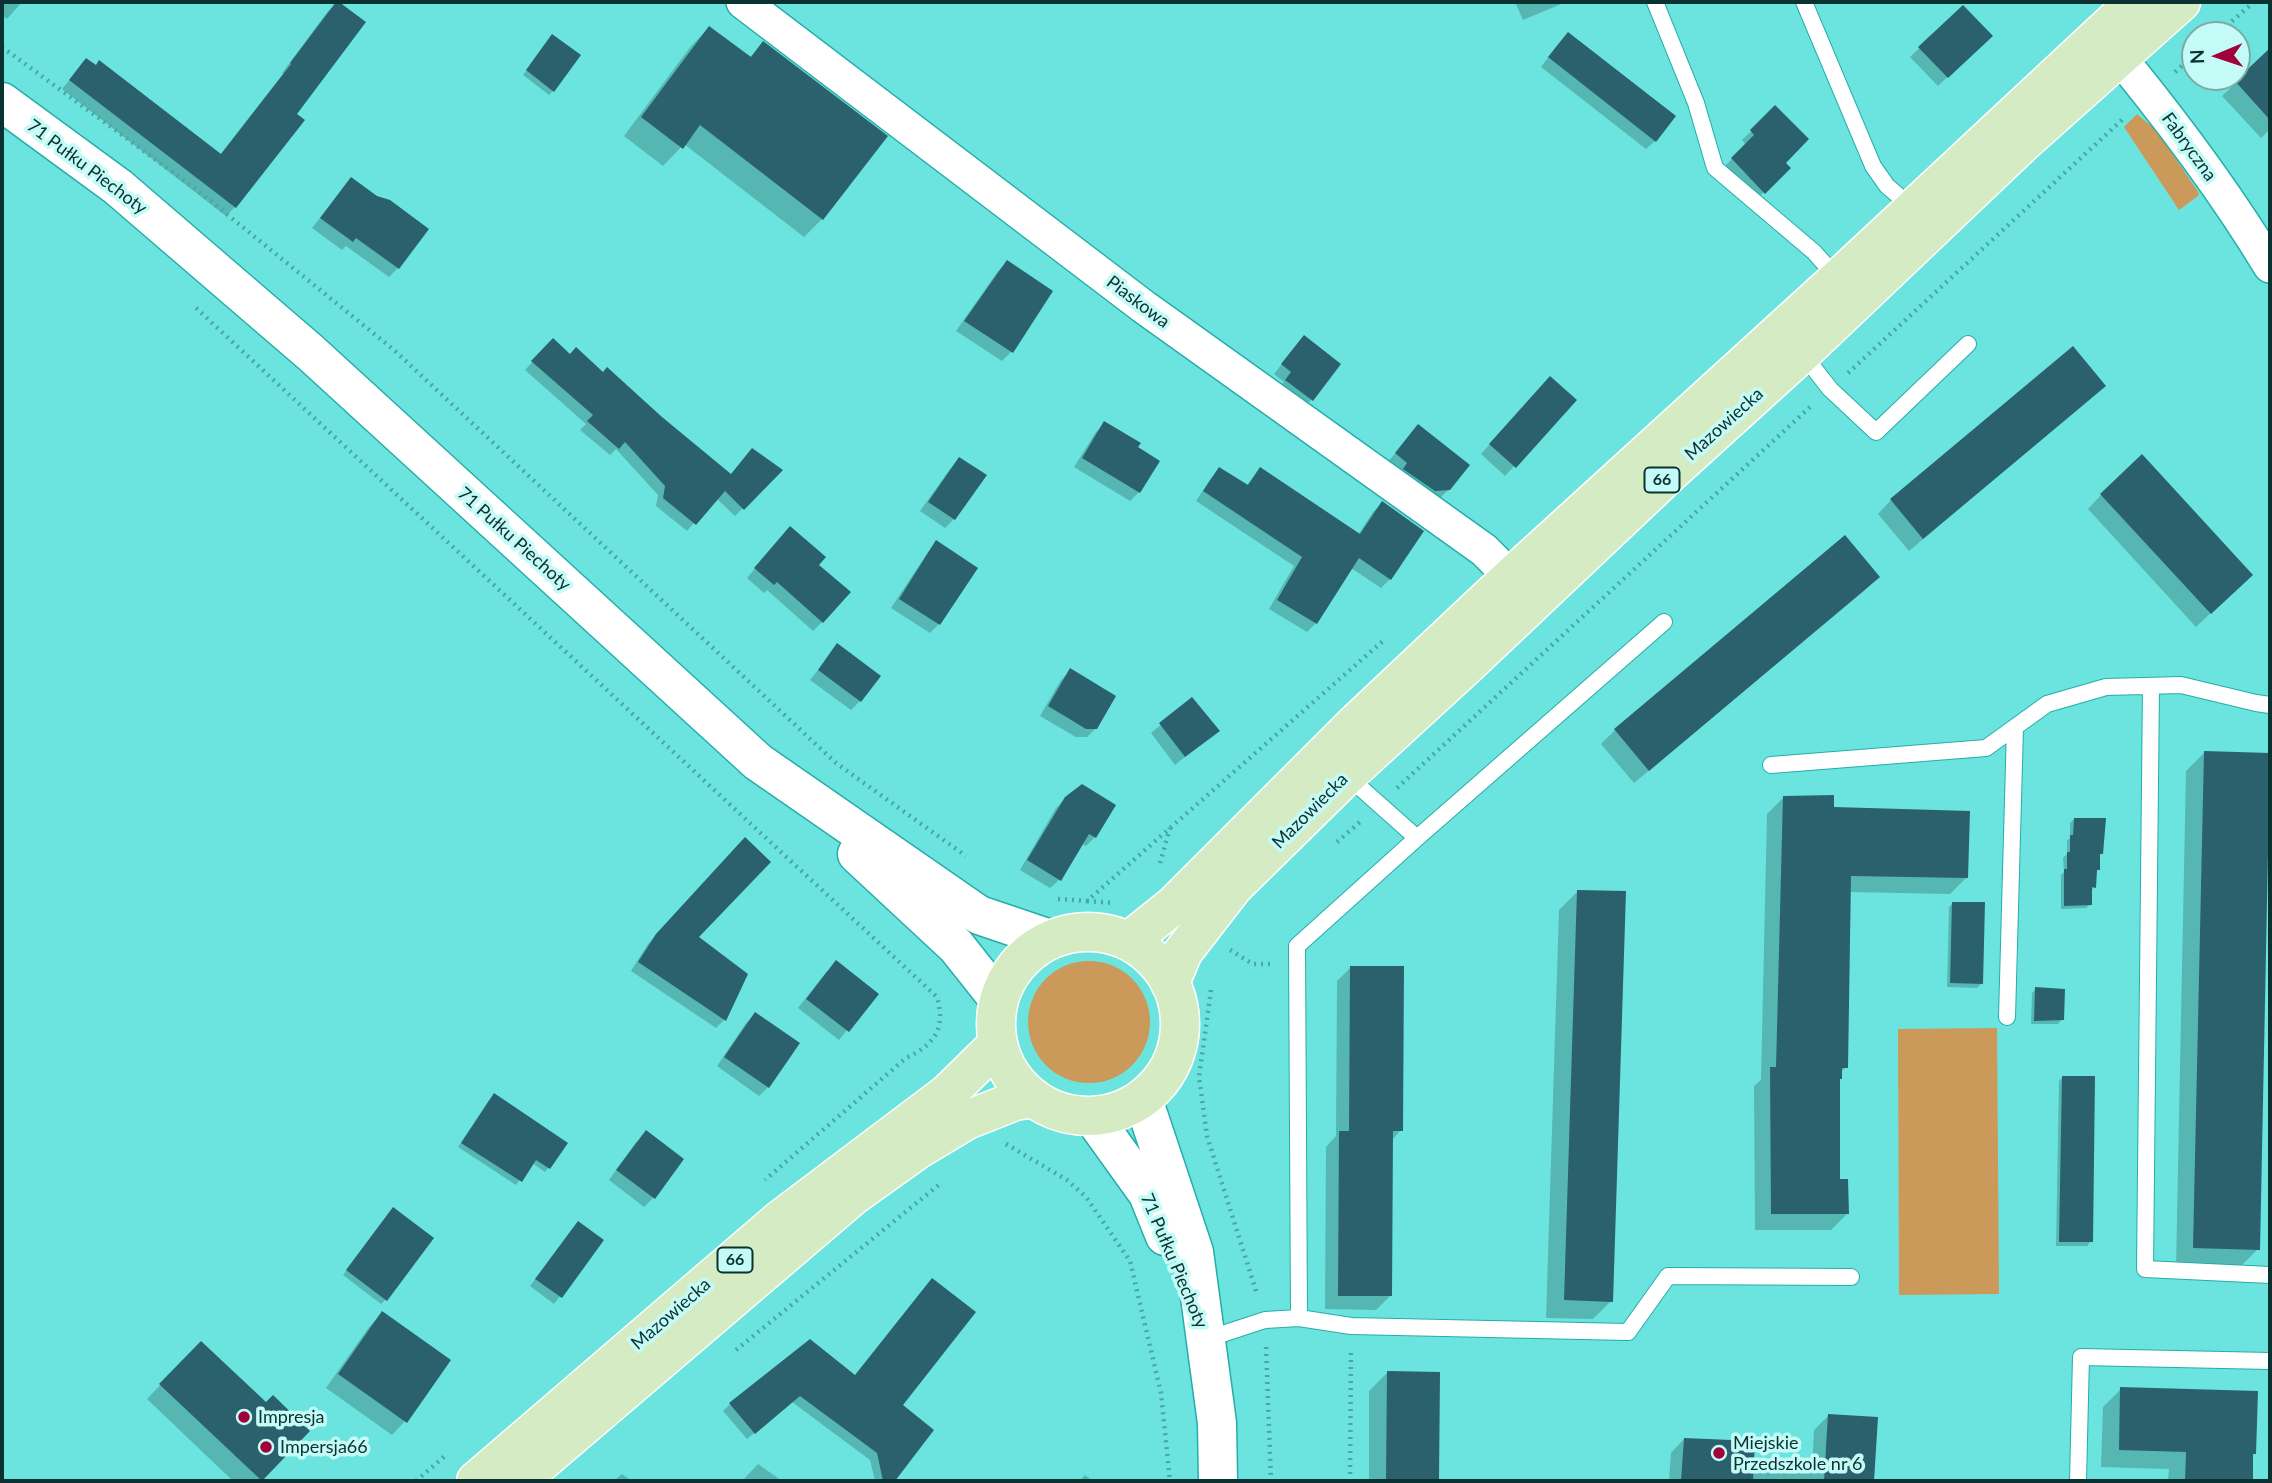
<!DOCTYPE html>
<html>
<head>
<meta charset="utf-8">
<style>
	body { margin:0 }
	#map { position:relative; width:2272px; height:1483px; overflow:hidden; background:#6be4df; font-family:Lato,sans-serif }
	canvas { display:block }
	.frame { position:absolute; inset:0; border:4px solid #093231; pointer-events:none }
	.north { position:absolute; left:2181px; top:21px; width:70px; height:70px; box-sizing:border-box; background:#c5fbf7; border:2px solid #7aaba8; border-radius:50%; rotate:268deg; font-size:19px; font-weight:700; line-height:28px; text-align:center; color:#093231 }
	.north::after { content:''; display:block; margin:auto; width:24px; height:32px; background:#a1023b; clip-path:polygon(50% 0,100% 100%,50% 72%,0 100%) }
</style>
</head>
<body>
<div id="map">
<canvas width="2272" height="1483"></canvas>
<div class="frame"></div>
<div class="north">N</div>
</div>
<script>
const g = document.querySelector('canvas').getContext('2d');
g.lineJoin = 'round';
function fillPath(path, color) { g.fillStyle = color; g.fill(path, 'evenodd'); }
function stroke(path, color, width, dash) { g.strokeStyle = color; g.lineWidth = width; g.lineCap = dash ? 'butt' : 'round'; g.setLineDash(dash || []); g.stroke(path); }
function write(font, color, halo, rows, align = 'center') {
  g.font = font + ' Lato,sans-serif'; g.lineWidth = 7; g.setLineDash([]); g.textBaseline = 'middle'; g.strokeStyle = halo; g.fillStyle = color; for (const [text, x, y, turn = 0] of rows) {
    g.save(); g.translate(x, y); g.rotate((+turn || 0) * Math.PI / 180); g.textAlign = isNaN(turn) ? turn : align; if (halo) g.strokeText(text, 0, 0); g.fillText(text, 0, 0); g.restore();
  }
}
const green = new Path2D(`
	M2137,114L2156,130L2199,193L2198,196L2179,210L2124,127Z
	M1028 1022a61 61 0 1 1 122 0a61 61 0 1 1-122 0Z
	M1997,1028L1999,1294L1899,1295L1898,1029Z`);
const shadow = new Path2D(`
	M2,2H22L7,19L2,15Z
	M1515,2H1566L1523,20Z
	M337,3L295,114L235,207L226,216L62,89L86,60L220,155L283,74L282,73L328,11Z
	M1963,7L1990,36L1938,86L1910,57Z
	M709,28L749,58L763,44L822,219L804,237L684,144L663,166L624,136L691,46Z
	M549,40L553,91L549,95L523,75Z
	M1559,43L1655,141L1646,149L1541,67Z
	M2270,51V129L2261,138L2222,96Z
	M1775,108L1783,163L1788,168L1755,201L1723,168L1746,145L1742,140Z
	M351,179L398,268L389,277L346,246L342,250L312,228Z
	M1007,262L1011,352L1002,361L956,331L998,271Z
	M553,340L569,356L730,476L780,470L735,516L716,498L687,531L656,506L658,495L616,449L610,455L580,430L586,424L525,370Z
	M1295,347L1311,400L1302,409L1278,390L1284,382L1274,374Z
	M1541,387L1575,400L1505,476L1481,454Z
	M2090,399L1909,551L1878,514L1891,500Z
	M1105,423L1135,448L1139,492L1130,501L1074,467L1096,432Z
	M1418,426L1449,489L1440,498L1387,463Z
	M959,460L954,519L945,528L920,511L950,469Z
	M1220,469L1246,486L1260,469L1358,535L1373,512L1382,503L1390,579L1381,588L1351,568L1316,623L1307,632L1269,609L1294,566L1196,501L1211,478Z
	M2101,495L2237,588L2196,627L2088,509Z
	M781,538L817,565L822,622L813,631L767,590L764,593L747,578Z
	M937,543L975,568L939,624L930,633L891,608L928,552Z
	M1878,577L1864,591L1634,783L1601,744L1615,730Z
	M837,646L860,701L851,710L810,680Z
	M1070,671L1096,728L1087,737H1076L1040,716L1061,680Z
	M1192,699L1217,731L1175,765L1151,733Z
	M2204,753L2258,1249L2240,1267L2176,1266L2186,771Z
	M1784,797L1833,809L1966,878L1950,894L1849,892L1846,1067L1841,1072L1839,1080L1838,1181L1848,1213L1831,1230H1755L1754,1086L1761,1080L1767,814Z
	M1066,798L1095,837L1086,846L1082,844L1059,880L1050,888L1020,870L1056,808Z
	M2074,819L2101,853L2099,856L2098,870L2095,873L2094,887L2091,891L2090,904L2086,908L2061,909V875L2064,872L2063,858L2067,854V841L2070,838V823Z
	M737,848L697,937L745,974L724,1020L716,1028L631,971L648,944Z
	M1577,892L1611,1301L1593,1319L1546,1318L1559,910Z
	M1953,903L1981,984L1977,988L1947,987L1949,907Z
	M1351,967L1401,1130L1391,1141L1390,1296L1376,1310L1325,1309L1326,1147L1336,1136L1337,981Z
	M827,971L876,994L839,1040L798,1008Z
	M2036,989L2062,1019L2058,1024H2031L2032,993Z
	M755,1014L768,1087L759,1096L717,1066L746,1023Z
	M2063,1077L2091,1241L2087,1246H2056L2059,1081Z
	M490,1099L566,1143L545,1172L532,1163L516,1185L458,1147Z
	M637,1141L653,1198L644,1207L609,1180Z
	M389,1213L385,1300L381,1304L343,1275Z
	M572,1230L602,1241L554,1304L530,1286Z
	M382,1313L405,1421L392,1435L326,1388L369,1327Z
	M187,1357L308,1431L260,1481H233L147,1399Z
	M1387,1373L1439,1374L1438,1481H1369V1391Z
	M854,1377L900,1405L932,1431L892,1481H875L870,1460L792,1402L747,1439L723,1411L730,1404Z
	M2121,1389L2255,1453L2251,1457V1481H2168L2169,1469L2101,1467L2103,1407Z
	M1828,1416L1876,1419L1873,1481H1669L1671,1453L1684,1439L1752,1467L1812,1470L1814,1430Z
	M758,1464L782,1481H742Z
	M622,1474L632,1481H614Z
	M1085,1475L1093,1481H1079Z`);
const building = new Path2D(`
	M336,2H339L366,22L297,114L305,120L236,208L69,80L86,58L96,65L99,60L221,154L291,64L290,63Z
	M1963,5L1993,36L1948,78L1918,47Z
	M709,26L751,57L763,41L888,136L823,220L700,125L683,149L641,117Z
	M1568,32L1676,116L1656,142L1548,57Z
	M552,34L581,55L554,92L526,70Z
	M2270,48V120L2235,81Z
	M1775,105L1809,139L1786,163L1791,168L1765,194L1731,158L1754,135L1750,130Z
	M351,177L377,196L390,200L429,229L399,269L356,238L353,242L320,218Z
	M1007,260L1053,291L1013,353L964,321Z
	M1304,335L1341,364L1313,401L1285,380L1291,372L1281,364Z
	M553,338L570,354L576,347L603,372L607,367L662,417L731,474L752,448L783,470L744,510L725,491L696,525L663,498L665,486L625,442L619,449L587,421L593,415L531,361Z
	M2073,346L2106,386L1923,539L1890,499Z
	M1550,376L1577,400L1516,468L1489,444Z
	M1104,421L1141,443L1138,447L1160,461L1140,493L1082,458Z
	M1418,424L1470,465L1450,490L1435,491L1403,469L1407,463L1395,453Z
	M2142,454L2253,575L2211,614L2100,494Z
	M959,457L987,475L955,520L928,502Z
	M1219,467L1248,485L1260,467L1360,534L1382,501L1424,531L1391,580L1359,558L1317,624L1277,600L1302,557L1203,491Z
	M790,526L826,557L819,565L851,592L823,623L777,582L774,585L754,568Z
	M1845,535L1880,577L1649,771L1614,729Z
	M936,540L978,568L940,625L899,599Z
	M837,643L881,676L861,702L818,670Z
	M1070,668L1116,696L1097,729H1086L1048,706Z
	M1192,697L1220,731L1185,757L1159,723Z
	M2204,751L2270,753L2260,1250L2193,1248Z
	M1082,784L1116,805L1096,838L1089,834L1061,881L1027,860L1065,797Z
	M1834,795V807L1970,811L1968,878L1851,876L1848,1068H1842V1079H1840V1179H1848L1849,1214H1771L1770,1067H1776L1783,796Z
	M2074,818H2106L2103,854H2100V870H2097L2096,888L2092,887V905L2064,906V869H2067V852H2070V835H2073Z
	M745,837L771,862L699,937L748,974L726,1021L638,962L656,934Z
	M1577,890L1626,891L1613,1302L1564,1300Z
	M1952,902H1985L1983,984L1950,983Z
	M836,960L879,994L849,1032L806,999Z
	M1350,966H1404L1403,1131H1393L1392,1296H1338L1339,1131H1349Z
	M2035,987L2065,989L2064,1020L2034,1021Z
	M755,1012L800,1043L769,1088L724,1057Z
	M2062,1076H2095L2093,1242H2059Z
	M494,1093L568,1143L550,1169L536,1160L522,1182L461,1143Z
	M646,1130L684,1159L655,1199L616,1170Z
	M393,1207L434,1238L387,1301L346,1270Z
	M578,1221L604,1240L562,1298L535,1279Z
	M932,1278L976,1312L903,1405L934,1430L895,1481H883L877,1453L800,1396L755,1434L729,1403L810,1339L855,1375Z
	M382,1311L451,1360L407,1423L338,1374Z
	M201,1341L266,1402L273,1395L310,1431L262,1481L159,1384Z
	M1387,1371L1440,1372L1439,1481H1386Z
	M2120,1387L2258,1391L2256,1454H2253V1481H2185L2186,1452L2119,1450Z
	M1828,1414L1878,1417L1874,1481H1824Z
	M1684,1438L1755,1441L1753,1481H1681Z`);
const path = new Path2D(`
	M2216,35L2254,2
	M2,47L197,190L394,350L836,763L966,856
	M2175,72L2195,54
	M196,308L937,997C946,1029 934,1045 906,1058L765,1180
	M1848,373L2124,118
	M1397,788L1810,407
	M1337,842L1360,822
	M1160,863L1170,828
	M1058,899L1087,901L1384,640
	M1087,901L1115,903
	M1230,950L1253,964H1270
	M1211,990L1199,1077L1207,1136L1257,1294
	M1006,1144L1067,1180L1086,1197L1130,1261L1161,1393L1170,1481
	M1266,1347L1271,1481
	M736,1350L941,1183
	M416,1481L446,1455
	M1350,1481L1351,1353`);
const lane = new Path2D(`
	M1655,2L1696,103L1715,168L1814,252L1839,280
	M1804,2L1873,166L1887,186L1914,209
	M1802,353L1830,389L1876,432L1968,344
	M2151,686L2145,1269L2270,1275
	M1771,765L1986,748L2047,704L2106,687L2181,685L2256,703L2270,705
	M1345,774L1417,838L1664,622
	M2007,1017L2015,727
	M1299,1318L1297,946L1417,838
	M1207,1339L1265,1320L1299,1318L1351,1326L1628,1332L1668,1276L1851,1277
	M2078,1481L2081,1357L2270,1361`);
const street = new Path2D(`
	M743,2L1144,307L1484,550L1511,577L1528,598
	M2102,36C2163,109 2221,185 2270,266`);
const secondary = new Path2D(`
	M2,102L118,187L311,353L758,762L979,915L1050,939
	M857,854L956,946L999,1000
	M1141,1099L1147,1111L1194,1252L1217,1423L1218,1481
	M1092,1116L1148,1194L1165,1236`);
const primary = new Path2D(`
	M996 1024a92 92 0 1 1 184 0a92 92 0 1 1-184 0Z
	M1129,941L1174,905L1355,724L1511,577L1850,268L2135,2
	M1170,983L1183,952L1234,886L1346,776L1466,666L1673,470L1802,353L2025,141L2181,2
	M476,1481L781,1219L948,1093L998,1044
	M519,1481L854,1195L917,1150L967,1120L1015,1101L1033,1098`);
const markers = [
	[244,1417,7,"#a1023b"],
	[266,1447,7,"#a1023b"],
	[1719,1453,7,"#a1023b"]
];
const shields = [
	[1662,480,35],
	[735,1260,35]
];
const shieldNames = [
	["66",1662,480],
	["66",735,1260]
];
const streetNames = [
	["Fabryczna",2189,147,54],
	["71 Pułku Piechoty",87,167,37],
	["Piaskowa",1138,302,37],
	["Mazowiecka",1724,424,-42],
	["71 Pułku Piechoty",514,539,42],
	["Mazowiecka",1310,811,-45],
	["71 Pułku Piechoty",1174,1261,67],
	["Mazowiecka",671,1314,-41]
];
const poiNames = [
	["Impresja",258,1417],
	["Miejskie",1733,1443],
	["Przedszkole nr 6",1733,1464],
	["Impersja66",280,1447]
];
fillPath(green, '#cb995a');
fillPath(shadow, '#0003');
fillPath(building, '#2a616c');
stroke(lane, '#26ada9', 18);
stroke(street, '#26ada9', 36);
stroke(secondary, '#26ada9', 41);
stroke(primary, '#fff', 41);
stroke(path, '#49a6a2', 4.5, [2, 5]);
stroke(lane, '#fff', 16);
stroke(street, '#fff', 33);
stroke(secondary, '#fff', 38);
stroke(primary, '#d5ebc4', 38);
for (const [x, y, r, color] of markers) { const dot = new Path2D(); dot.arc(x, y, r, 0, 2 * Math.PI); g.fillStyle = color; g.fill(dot); stroke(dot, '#c5fbf7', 2.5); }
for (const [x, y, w] of shields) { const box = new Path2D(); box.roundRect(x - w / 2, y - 12.5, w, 25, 5); g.fillStyle = '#c5fbf7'; g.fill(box); stroke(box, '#093231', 2); }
write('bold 16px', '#093231', null, shieldNames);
write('18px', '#093231', '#c5fbf7', streetNames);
write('18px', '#093231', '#c5fbf7', poiNames, 'left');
</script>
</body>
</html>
